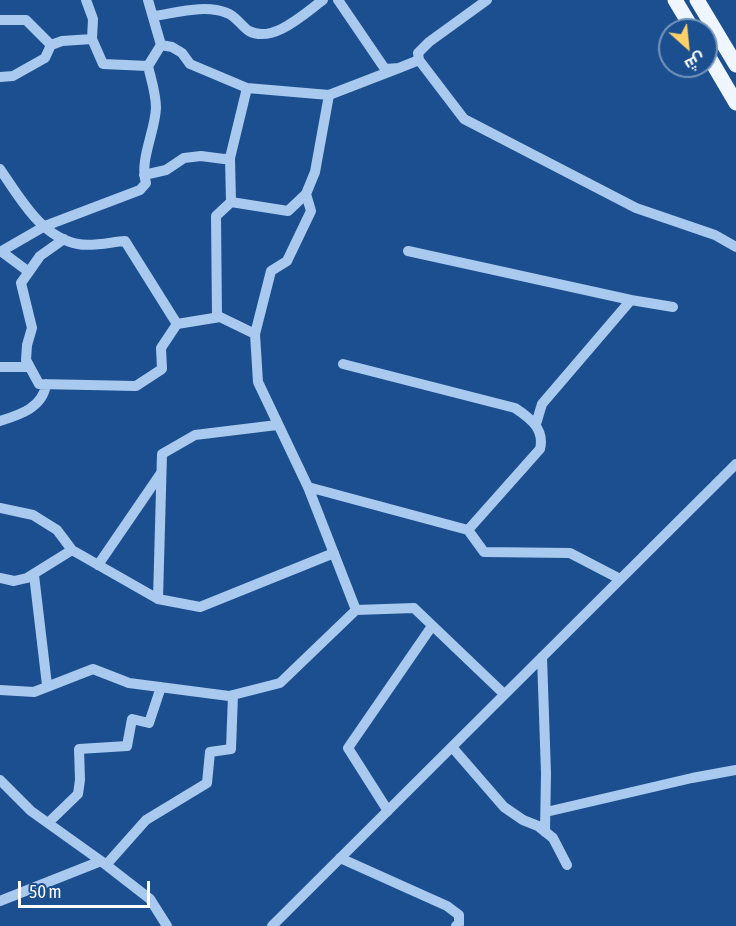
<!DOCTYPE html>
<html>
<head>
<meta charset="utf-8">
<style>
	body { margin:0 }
	#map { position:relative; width:736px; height:926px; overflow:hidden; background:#1b4f8f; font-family:"Asap Condensed",Cairo,sans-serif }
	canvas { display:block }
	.north { position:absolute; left:658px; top:18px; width:60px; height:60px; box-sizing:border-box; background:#1b4f8f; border:2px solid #7695bc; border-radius:50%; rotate:153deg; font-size:16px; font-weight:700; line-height:24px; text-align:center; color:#fff }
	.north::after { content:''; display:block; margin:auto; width:21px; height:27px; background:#ffd166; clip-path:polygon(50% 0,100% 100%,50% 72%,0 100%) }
	.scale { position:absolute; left:18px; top:881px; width:132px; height:27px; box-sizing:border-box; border:3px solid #fff; border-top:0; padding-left:8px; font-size:18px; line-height:21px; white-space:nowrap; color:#fff; -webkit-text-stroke:4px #1b4f8f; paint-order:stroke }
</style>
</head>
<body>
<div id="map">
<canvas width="736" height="926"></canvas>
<div class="north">ش</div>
<div class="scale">50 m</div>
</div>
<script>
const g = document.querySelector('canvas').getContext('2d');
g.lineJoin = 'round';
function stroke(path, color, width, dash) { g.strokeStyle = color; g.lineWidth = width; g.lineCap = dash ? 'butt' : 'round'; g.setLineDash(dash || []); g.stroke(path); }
const minor = new Path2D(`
	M86,0L93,19L92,39
	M148,0L161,45
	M338,0L385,69L399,68L419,60
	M487,0L429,42L418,53L419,60L464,119L636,208L715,235L736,247
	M153,16C176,13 205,4 227,13C236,16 241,26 249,31C273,44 305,13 323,0
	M0,20H26L51,45L62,41L92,39L103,64L148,66L161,45L172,47L182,53L190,64L247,88L329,95L399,68
	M0,77L13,76L45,58L51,45
	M0,169C20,198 41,237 78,244C92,247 111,242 125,241L177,324L220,317L255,334L258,382L308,487
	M144,175L166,170L184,158L201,156L224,159L230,158L247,88
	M231,202L288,211L306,194L315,172L329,95
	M64,239L40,256L21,283L32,328L27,345L26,360L39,384L136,386L162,369L161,348L177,324
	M408,251L631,300L542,404L536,424
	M0,252L45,226L140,190L146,183C139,161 155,132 156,108C156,94 151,79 148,66
	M2,252L29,272
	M631,300L673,307
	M217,317L216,216L231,202L230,158
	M255,334L271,271L287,261L311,211L306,194
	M343,364L515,408C530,418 545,429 540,449L468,530
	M0,367H29
	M0,421C19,415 43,408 46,384
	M0,508L33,515L57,530L72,550L158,599L200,607L334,553
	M98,565L161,473
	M34,575L47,685
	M0,578L14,581L27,578L72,550
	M158,599L162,454L195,435L277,425
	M356,610L308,487L468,530L484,552L570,553L620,579
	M542,657L546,773L545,832
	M0,690L34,692L93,669L129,683L229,696L280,683L356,610L414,608L504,694
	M452,747L504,807L523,820L538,826L553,838L567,865
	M0,780L31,811L101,861
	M388,811L348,748L432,626
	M546,812L692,778L736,770
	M48,823L78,794L80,780L79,749L127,746L132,719L149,723L161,687
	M340,858L447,906L459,915V924L456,926
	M106,865L146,820L207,783L210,752L231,749L233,695
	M0,901L101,861L150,899L167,926
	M272,926L736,464`);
const major = new Path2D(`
	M675,0L693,30
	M697,0L736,65
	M706,52L736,103`);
stroke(minor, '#a9c9ee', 10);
stroke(major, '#f0f6ff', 15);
</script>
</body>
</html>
